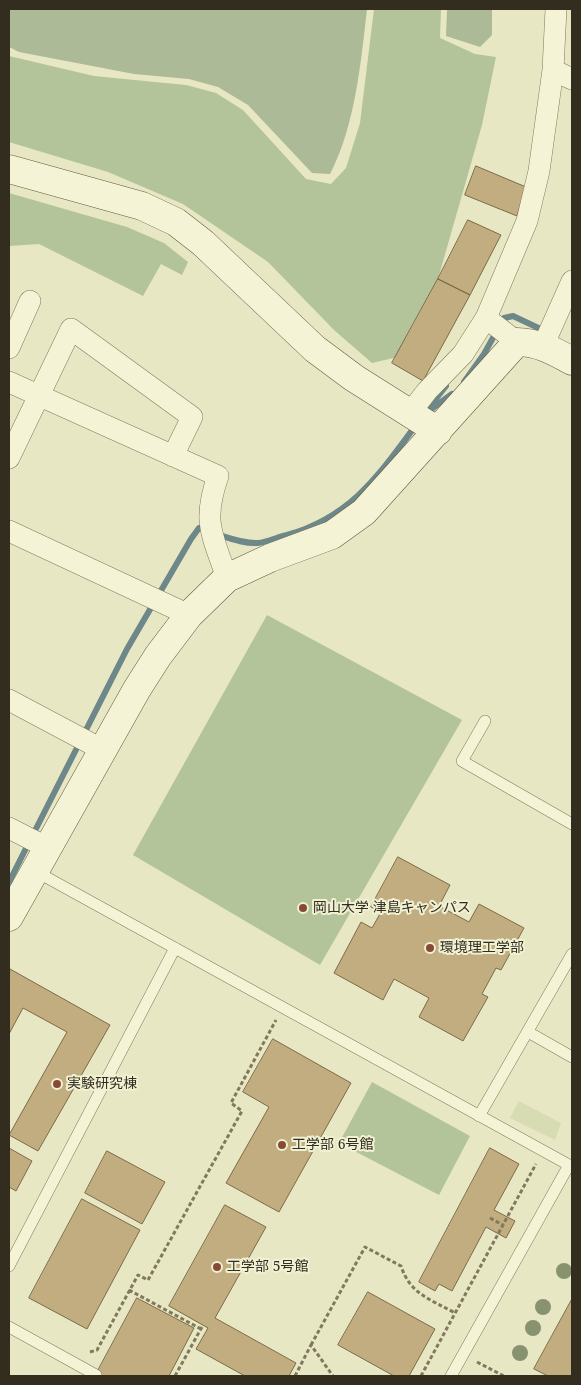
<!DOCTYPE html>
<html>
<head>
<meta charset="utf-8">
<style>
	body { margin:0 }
	#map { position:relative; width:581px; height:1385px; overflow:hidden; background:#e8e7c4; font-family:"Noto Serif",serif }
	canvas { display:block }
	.frame { position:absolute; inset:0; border:10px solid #322d1f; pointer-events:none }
</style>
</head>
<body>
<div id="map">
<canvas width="581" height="1385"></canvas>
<div class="frame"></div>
</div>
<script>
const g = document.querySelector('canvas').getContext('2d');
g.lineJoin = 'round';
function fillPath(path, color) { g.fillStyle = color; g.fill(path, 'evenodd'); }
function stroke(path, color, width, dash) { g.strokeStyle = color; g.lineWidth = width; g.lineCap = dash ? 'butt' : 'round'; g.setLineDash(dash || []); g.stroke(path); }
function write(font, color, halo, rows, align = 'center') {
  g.font = font + ' "Noto Serif","Noto Sans JP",serif'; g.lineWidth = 4; g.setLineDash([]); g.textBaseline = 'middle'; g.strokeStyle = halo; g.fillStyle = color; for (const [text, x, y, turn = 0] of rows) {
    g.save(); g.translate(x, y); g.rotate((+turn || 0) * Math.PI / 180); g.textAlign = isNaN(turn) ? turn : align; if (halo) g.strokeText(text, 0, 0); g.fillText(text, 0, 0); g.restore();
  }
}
const farmland = new Path2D(`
	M519,1101L561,1123L555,1140L510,1118Z`);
const green = new Path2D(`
	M374,9H441L440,38L475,54L496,57L482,125L438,279L410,329L398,357L372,363L334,330L268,262L183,204L108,172L9,142V56L94,76L186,85L216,93L243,110L306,179L331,184L346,168L360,123Z
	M9,193L127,227L164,243L188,262L182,275L161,264L143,296L39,244L9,246Z
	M267,615L462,720L320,965L133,855Z
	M372,1082L470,1136L439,1195L339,1143Z`);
const cemetery = new Path2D(`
	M9,9H367C361,62 355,127 330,174L312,173L248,105L218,87L189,79L134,74L19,52L9,47Z
	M447,9H492V35L480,47L446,36Z`);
const stream = new Path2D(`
	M464,382L484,354L504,318L513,316L547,332
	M427,410L446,386
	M423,415L452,394
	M216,534C229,538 244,544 258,543C267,542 278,537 287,535C351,517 379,475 416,425
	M9,882L127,649L191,539L199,528L207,530`);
const building = new Path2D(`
	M476,166L526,187L517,216L465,195Z
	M468,220L501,235L470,295L438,279Z
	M438,279L470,295L423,381L392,363Z
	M398,857L450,885L439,906L469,922L479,904L524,928L501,970L496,968L482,994L488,997L463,1041L419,1017L429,998L394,979L383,1000L334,973L361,922L372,928L381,912L371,907Z
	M10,969L110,1025L38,1151L9,1135L67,1032L23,1008L9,1034Z
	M273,1039L351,1083L279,1212L226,1183L269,1107L243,1092Z
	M9,1148L32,1161L16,1191L9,1187Z
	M490,1148L519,1164L494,1210L515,1221L506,1238L486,1227L452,1291L439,1284L435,1291L419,1282Z
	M107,1151L165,1182L142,1224L85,1193Z
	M82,1199L140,1230L87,1329L29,1298Z
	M225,1205L266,1227L215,1318L296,1363L289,1376H245L196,1349L208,1328L169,1306Z
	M368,1292L435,1329L409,1376H394L338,1345Z
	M137,1298L194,1328L169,1376H95Z
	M572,1299V1376H548L534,1369Z`);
const path = new Path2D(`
	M490,1218L503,1225
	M129,1290L201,1329
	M311,1345L365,1247L401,1266C410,1294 430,1299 455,1313
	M90,1352L97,1350L138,1275L148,1280L242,1111L231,1103L276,1020
	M477,1362L504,1376
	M175,1376L203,1325
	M295,1376L311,1345L333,1376
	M421,1376L536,1164`);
const lane = new Path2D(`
	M485,721L462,761L572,824
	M35,871L569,1165L451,1376
	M528,1032L572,1057
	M479,1116L572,954
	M9,1266L175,948
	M9,1327L96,1375`);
const street = new Path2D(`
	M556,9L553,70L572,79
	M517,342L486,318L527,221L539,171L553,70
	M543,346L572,281
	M9,348L30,301
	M9,382L218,476C202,522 212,534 227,578
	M410,413L427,391L463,354L486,318
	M9,458L71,329L192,417L173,456
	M9,531L189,615
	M9,700L103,750
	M9,828L48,848`);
const secondary = new Path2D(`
	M9,169L142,206L176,222L203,243L315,349L354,378L438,431
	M9,917L137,689L158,656L189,615L227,578L270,558L332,535L364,512L517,342C538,342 554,351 572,361`);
const trees = [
	[564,1271],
	[543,1307],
	[533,1328],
	[520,1353]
];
const markers = [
	[303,908,5,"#874b35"],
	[430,948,5,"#874b35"],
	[57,1084,5,"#874b35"],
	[282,1145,5,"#874b35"],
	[217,1267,5,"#874b35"]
];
const poiNames = [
	["岡山大学 津島キャンパス",313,908],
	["環境理工学部",440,948],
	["実験研究棟",67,1084],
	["工学部 6号館",292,1145],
	["工学部 5号館",227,1267]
];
fillPath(farmland, '#d7dcb3');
fillPath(green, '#b3c49a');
fillPath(cemetery, '#acba98');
stroke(stream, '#6e8788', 6);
fillPath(building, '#c1ad7f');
stroke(building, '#7c6a46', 1);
stroke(lane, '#80795d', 12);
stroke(street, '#80795d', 22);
stroke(secondary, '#625a40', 29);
stroke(path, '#80795d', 3, [4, 2.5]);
stroke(lane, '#f4f3d6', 11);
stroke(street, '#f4f3d6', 21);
stroke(secondary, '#f4f3d6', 28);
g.fillStyle = '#88926e';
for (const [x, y] of trees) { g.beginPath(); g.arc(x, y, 8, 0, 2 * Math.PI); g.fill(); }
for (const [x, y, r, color] of markers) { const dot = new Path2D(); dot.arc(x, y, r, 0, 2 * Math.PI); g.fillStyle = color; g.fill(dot); stroke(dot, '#f0f0d3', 2); }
write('14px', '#322d1f', '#f0f0d3', poiNames, 'left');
</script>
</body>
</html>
